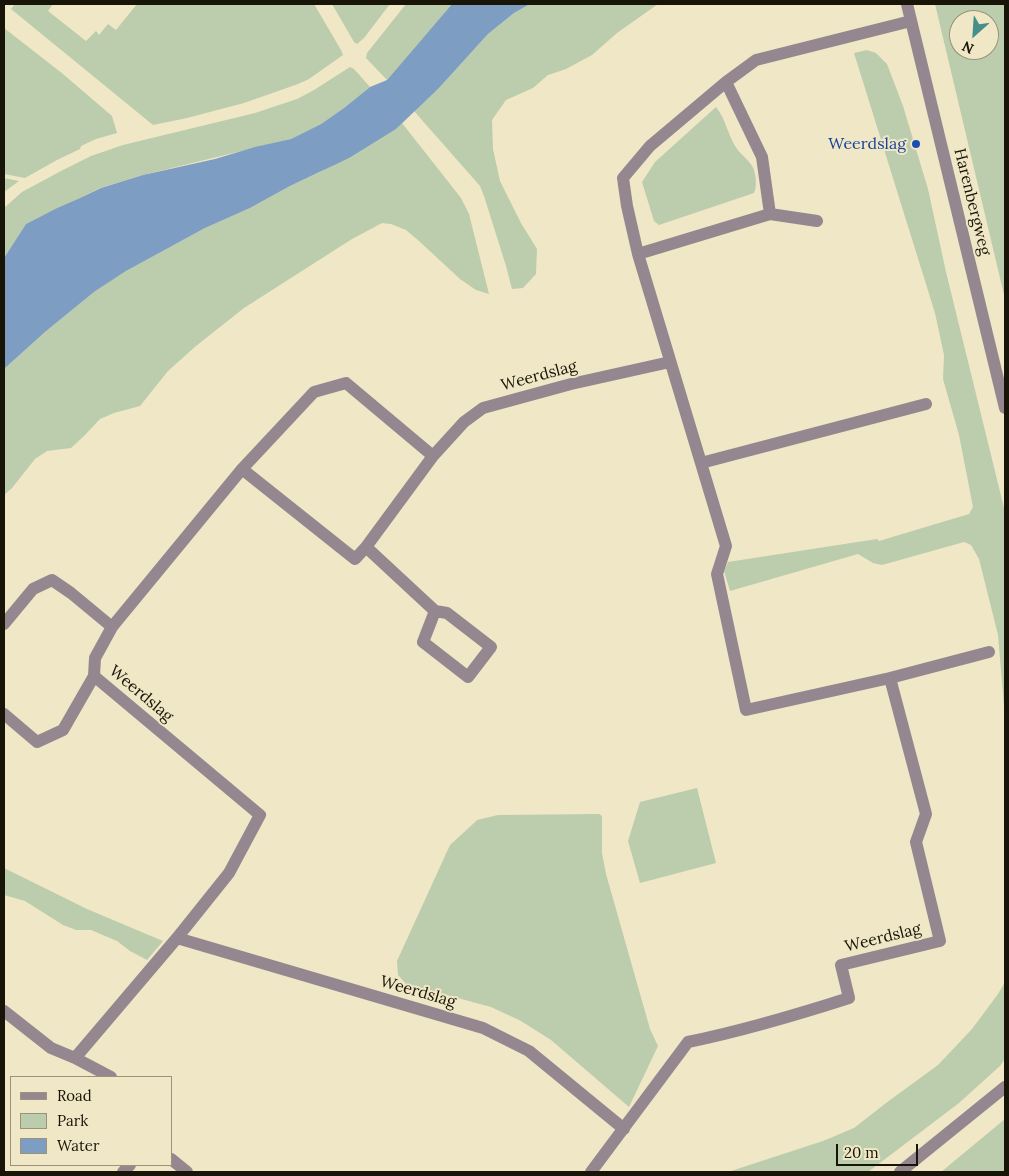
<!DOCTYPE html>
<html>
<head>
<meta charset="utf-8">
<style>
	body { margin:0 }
	#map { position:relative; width:1009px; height:1176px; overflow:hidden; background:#f0e7c6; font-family:Lora,serif }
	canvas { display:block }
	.frame { position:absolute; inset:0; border:5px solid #181408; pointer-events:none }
	.legend { position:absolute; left:10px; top:1076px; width:162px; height:90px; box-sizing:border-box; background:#f0e7c6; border:1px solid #9a937a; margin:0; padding:6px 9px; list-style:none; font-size:15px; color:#181408 }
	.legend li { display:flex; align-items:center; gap:10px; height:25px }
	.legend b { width:25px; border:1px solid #9a937a }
	.north { position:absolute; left:949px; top:10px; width:50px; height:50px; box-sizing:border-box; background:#f0e7c6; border:1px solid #9a937a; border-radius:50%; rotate:206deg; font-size:14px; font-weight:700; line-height:20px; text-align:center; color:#181408 }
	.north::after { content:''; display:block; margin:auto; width:18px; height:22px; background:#468e8c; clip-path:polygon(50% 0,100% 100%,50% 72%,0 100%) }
	.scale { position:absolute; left:836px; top:1144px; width:82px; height:22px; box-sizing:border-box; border:2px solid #181408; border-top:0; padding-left:6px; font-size:15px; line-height:18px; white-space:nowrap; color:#181408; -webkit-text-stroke:4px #f0e7c6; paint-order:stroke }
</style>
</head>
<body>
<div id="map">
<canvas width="1009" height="1176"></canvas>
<div class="frame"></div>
<ul class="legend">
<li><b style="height:6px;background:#948790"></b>Road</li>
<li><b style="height:14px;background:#bbcdac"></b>Park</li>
<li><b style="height:14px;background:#7d9dc2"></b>Water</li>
</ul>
<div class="north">N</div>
<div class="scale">20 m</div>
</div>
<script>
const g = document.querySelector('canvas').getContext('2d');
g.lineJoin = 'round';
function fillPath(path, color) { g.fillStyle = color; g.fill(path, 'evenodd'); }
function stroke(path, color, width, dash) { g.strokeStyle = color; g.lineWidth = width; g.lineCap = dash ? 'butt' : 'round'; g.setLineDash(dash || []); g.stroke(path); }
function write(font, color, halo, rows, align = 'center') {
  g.font = font + ' Lora,serif'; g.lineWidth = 4; g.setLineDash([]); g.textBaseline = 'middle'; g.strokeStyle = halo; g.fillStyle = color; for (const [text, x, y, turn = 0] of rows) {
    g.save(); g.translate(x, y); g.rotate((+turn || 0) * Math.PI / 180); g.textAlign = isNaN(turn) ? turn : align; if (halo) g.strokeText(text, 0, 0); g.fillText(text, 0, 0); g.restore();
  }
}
const green = new Path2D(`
	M15,4H53L48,11L86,41L96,31L99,35L108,24L116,30L137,4H314L341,50L343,55L309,79L298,84L244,103L187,118L153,125L11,9Z
	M332,4H390L364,38L357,44L354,42Z
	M406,4H452L387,80L366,58L367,53Z
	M530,4H658L617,33L592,55L566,69L548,75L533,88L506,100L492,120L493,149L500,181L521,223L537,249L536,274L523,288L512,289L506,266L484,196L480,186L414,111L439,88L488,34L514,13Z
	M935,4H1005V299ZM959,20H989V50H959Z
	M4,28L63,74L112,116L117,133L96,139L81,146L80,149L57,160L25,178L4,174Z
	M867,50L876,53L887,64L903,106L928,189L946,272L1005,512V718L998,635L979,559L971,545L964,542L882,565L873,563L858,554L730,591L724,571L728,562L877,539L879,541L969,514L973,507L959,435L943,379L944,355L935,313L854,53Z
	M350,67L354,69L370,87L344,108L321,124L291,139L143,175L100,188L80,198L57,208L26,224L4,258V208L22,192L61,171L91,156L123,145L255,113L297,99L314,90Z
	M716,107C726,119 728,136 737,149C742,156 751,161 754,170C756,177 757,186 754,193L659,225L654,221L642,182L655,162Z
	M402,123L461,198L469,214L489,294L476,290L460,279L419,241L406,230L391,224L382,223L352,239L244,308L196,346L168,371L140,406L114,413L100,419L84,436L71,448L47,451L35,459L12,488L4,495V369L45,332L94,292L126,271L205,228L250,208L290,186L320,172L396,129Z
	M4,178L19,181L4,192Z
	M697,788L716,863L640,883L628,841L640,802Z
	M599,814L602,816V853L606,874L650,1029L658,1046L629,1107L551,1040L521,1021L491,1007L406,984L398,975L397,961L450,845L473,824L477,820L498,815Z
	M4,868L87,909L163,941L147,960L130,951L117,941L91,930H76L63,925L25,901L4,895Z
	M1005,982V1059L1000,1066L959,1103L868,1172H728L823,1141L854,1128L886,1103L938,1065L972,1029L998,994Z
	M1005,1119V1172H941Z`);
const water = new Path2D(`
	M452,4H530L514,13L488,34L439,88L396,129L349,158L290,186L250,208L205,228L126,271L94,292L45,332L4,369V258L26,224L57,208L80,198L101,188L143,175L215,159L255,147L291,139L321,124L344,108L370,87L387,80Z`);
const minor = new Path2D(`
	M907,4L1005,408
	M911,21L756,60L726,82L650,146L623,178L627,206L638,254L726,546L717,574L746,710L890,678L989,652
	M770,214L817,221
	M638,254L770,214L762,157L726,82
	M701,463L926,404
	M242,469L355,559L366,547L433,456
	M366,547L435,611L423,642L468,677L491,647L447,613L435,611
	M4,624L33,589L52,580L71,593L112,627
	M4,714L37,742L63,730L94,676
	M177,938L483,1028L529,1051L624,1129
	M4,1011L51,1048L75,1058L111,1077
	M75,1058L177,938L229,873L260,815L94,676L95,658L112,627L242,469L314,392L346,383L433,456L464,422L483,408L571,384L670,362
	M171,1159L187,1172
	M123,1172L130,1165
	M591,1172L688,1042C742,1031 796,1015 849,998L841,965L940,941L916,842L926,814L890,678
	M900,1172L1005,1087`);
const markers = [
	[916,144,5,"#1a4fb4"]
];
const transitNames = [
	["Weerdslag",906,144]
];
const streetNames = [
	["Harenbergweg",972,202,76],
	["Weerdslag",539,376,-15],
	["Weerdslag",141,694,40],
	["Weerdslag",883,938,-14],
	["Weerdslag",418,992,16]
];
fillPath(green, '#bbcdac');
fillPath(water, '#7d9dc2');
stroke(minor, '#948790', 12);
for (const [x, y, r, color] of markers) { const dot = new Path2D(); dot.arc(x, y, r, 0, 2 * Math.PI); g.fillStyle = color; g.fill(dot); stroke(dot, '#f0e7c6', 2); }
write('16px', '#164399', '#f0e7c6', transitNames, 'right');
write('16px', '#181408', '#f0e7c6', streetNames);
</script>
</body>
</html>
